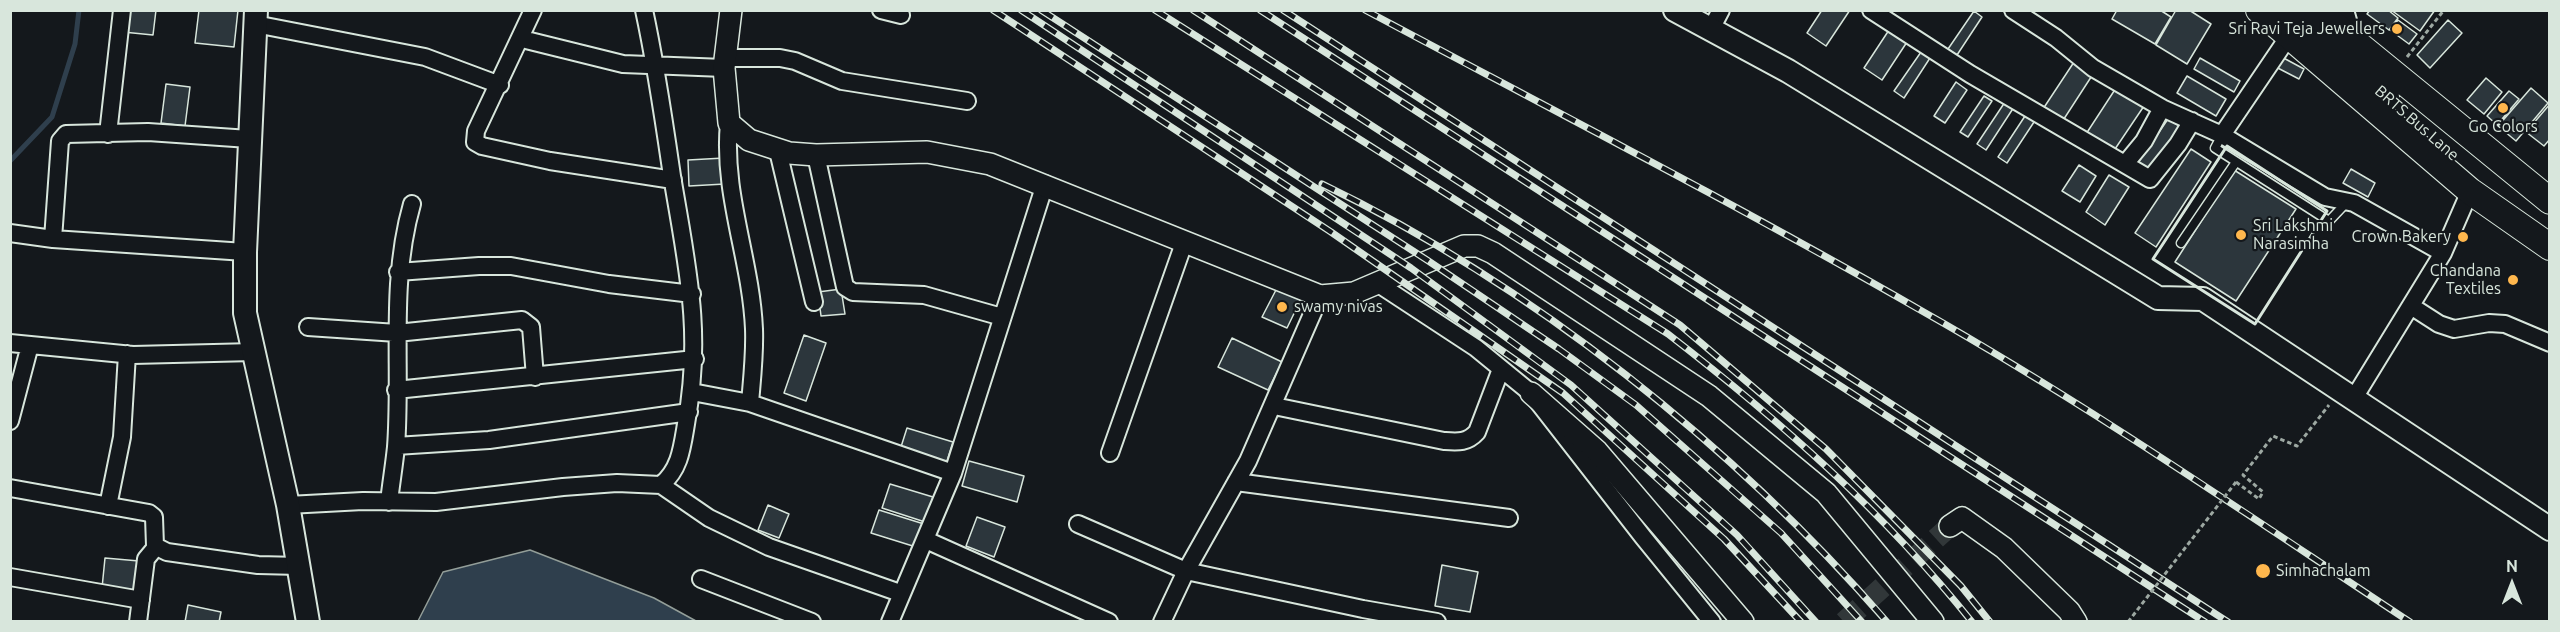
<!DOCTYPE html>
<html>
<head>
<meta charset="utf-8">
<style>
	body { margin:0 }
	#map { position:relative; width:2560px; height:632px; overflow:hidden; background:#14181c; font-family:Ubuntu,sans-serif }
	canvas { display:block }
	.frame { position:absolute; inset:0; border:12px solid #d8e6dc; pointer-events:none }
	.north { position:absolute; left:2482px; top:554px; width:60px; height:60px; -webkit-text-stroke:4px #14181c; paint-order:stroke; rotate:0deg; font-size:16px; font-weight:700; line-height:24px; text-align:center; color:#d8e6dc }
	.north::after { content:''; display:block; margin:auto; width:21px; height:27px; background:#d8e6dc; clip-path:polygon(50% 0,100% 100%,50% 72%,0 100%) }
</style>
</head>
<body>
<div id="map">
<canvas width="2560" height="632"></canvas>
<div class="frame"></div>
<div class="north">N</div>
</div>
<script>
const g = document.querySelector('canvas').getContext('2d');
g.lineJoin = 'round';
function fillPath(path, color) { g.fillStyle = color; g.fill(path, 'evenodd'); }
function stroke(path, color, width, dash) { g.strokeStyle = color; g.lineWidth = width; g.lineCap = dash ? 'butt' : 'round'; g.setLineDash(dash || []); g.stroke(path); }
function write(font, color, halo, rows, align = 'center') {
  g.font = font + ' Ubuntu,sans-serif'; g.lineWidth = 4.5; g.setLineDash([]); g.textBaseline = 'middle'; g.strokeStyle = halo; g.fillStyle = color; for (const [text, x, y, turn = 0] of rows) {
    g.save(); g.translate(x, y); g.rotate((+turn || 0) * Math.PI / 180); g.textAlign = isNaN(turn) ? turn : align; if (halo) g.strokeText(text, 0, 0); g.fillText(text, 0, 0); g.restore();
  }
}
const water = new Path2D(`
	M530,550L654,598L696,621H418L443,572Z`);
const stream = new Path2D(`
	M10,161L52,117L75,44L79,10`);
const building = new Path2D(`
	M126,10H156L153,35L123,32Z
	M199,10H238L234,47L195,43Z
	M1822,10H1850L1826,46L1807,33Z
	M2117,10H2160L2171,17L2155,44L2112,19Z
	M2176,10H2189L2211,24L2187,64L2156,45Z
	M2370,10H2388L2398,18L2389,30L2367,14Z
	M2391,10H2435L2420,31Z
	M1974,11L1982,17L1957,55L1948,49Z
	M2398,20L2417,34L2409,44L2390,30Z
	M2448,20L2462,33L2430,68L2417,55Z
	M1889,30L1907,42L1882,80L1864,68Z
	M1921,52L1930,58L1904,98L1894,91Z
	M2278,55L2304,69L2299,79L2272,65Z
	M2200,58L2240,81L2234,92L2194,69Z
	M2076,59L2095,71L2060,125L2041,112Z
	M2187,76L2226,99L2216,116L2177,93Z
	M2486,78L2502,92L2484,114L2467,100Z
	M1956,82L1967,90L1945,123L1934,116Z
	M166,84L190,87L185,126L161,123Z
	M2116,88L2144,106L2113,152L2086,134Z
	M2531,88L2548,103L2516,141L2498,126Z
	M2509,91L2519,99L2497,125L2487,116Z
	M1984,96L1992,101L1968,137L1960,132Z
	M2005,102L2014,107L1986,150L1977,144Z
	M2550,104V139L2544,146L2526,132Z
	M2027,113L2036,119L2007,163L1998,157Z
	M2168,119L2181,127L2150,173L2137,164Z
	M2191,149L2211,162L2156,247L2135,233Z
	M724,158L725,184L689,186L688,160Z
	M2079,165L2096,176L2080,202L2062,191Z
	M2351,169L2375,183L2368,197L2343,183Z
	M2234,170L2296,209L2236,301L2175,262Z
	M2109,175L2129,187L2105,225L2086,212Z
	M1277,288L1302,297L1287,328L1262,317Z
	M841,289L845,314L821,316L818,292Z
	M804,335L826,343L806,401L784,393Z
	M1232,338L1282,362L1268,390L1218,367Z
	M907,428L953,442L946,464L900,450Z
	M969,461L1024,476L1017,502L962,486Z
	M890,484L933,497L925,522L882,508Z
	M768,505L789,514L779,538L758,530Z
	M879,510L924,524L916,547L871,533Z
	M977,517L1005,527L994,557L966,546Z
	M105,558L139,561L136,591L102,588Z
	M1442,565L1478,572L1470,612L1435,606Z
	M188,605L221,612L219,622H185Z`);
const tertiaryTunnel = new Path2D(`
	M1844,622L1950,526`);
const path = new Path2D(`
	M2407,57L2444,10
	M2236,482L2259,499L2263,492L2243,475L2273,436L2297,446L2329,405`);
const service = new Path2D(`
	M2222,135L2215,148L2329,221L2347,202
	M2181,243L2236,162`);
const minor = new Path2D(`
	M533,10L476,131L475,142L482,146L550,161L673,180
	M881,10L901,15
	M1871,10L1970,74L2150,179L2178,144L2192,121
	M2013,10L2056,38L2093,68L2162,108
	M2345,10L2354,41
	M255,24L425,57L500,85
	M1711,29L1721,10
	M522,39L623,64L724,68
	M725,58H780L795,61L842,81L967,101
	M729,123C722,194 751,259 754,329C755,354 752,379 750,403
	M108,134L122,10
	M2222,135L2289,36
	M778,151L814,302
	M816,155L845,287L853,292L924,295L1002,317
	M2125,164L2144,141L2162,108L2222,135L2325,197L2354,203L2443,253
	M10,233L53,239L245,252
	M53,239L60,141L66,134L148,132L249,139
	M398,272L479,266H511L609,284L692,294
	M1377,283L1476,348L1531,393L1643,537L1712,622
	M2411,306L2439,324L2454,329L2489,323L2505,324L2550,343
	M308,327L397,333L522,320L531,327L535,377
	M10,343L133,355L254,352
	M396,390L695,359
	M692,392L750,403L953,473
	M2354,398L2443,253L2470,191
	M1274,406L1444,441C1458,442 1467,443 1477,432L1501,369
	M10,421L30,345
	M396,446L489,440L689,412
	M1110,453L1184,243
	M1236,482L1509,518
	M661,485L709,518L769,547L900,593
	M10,488L149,513L154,517L155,546L167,552L258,565L300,566
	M389,502C391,484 394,466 396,447C402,366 389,284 412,204
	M288,505L363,501L436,502L563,487L617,483L661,485C680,469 682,448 686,424C703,331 687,267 672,176C664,121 656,65 644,10
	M108,506L122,437L127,354
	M1078,524L1186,571L1363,609L1437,622
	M926,540L1109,622
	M10,577L141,600
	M701,579L812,622
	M138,622L146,559L156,547
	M890,622L953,473L1045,184
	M1162,622L1186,571L1248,461L1320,296`);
const tertiary = new Path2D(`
	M731,10L724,68L729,123L749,140L789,153L816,155L927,152L990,164L1320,296L1354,293L1464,246H1478L1493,253L1709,396L1826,493L1933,622
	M1531,393L1597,451L1743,622
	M1950,526L1962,518L2004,548L2069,611L2076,622`);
const secondary = new Path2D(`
	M256,10L245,252V313L288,505L308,622
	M1675,10L1788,71L2158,298L2203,299L2550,529`);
const primary = new Path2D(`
	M2259,10L2470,191L2550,247
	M2291,10L2386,97
	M2322,15L2550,201`);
const rail = new Path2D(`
	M993,10L1331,232L1563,393L1724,539L1801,622
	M1021,10L1411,268L1571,385L1737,535L1816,622
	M1041,10L1427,260L1559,349L1636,405L1781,533L1862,622
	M1155,10L1668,334C1779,420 1884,512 1972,622
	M1193,10L1680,325L1826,449L1961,586L1990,622
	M1260,10L2205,622
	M1283,10L2228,622
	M1365,10C1551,109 1739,206 1922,311C2090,406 2249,516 2410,622
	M1322,184C1532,285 1734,446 1887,622`);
const pathBridge = new Path2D(`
	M2128,622L2236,482`);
const wall = new Path2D(`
	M2227,146L2327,211L2255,324L2153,259Z`);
const markers = [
	[2397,29,6,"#ffb74d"],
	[2503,108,6,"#ffb74d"],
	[2241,235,6,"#ffb74d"],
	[2463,237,6,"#ffb74d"],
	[2513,280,6,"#ffb74d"],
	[1282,307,6,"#ffb74d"],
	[2263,571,8,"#ffb74d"]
];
const poiNames = [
	["Sri Ravi Teja Jewellers",2385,29],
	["Go Colors",2503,127,"center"],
	["Sri Lakshmi",2253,226,"left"],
	["Narasimha",2253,244,"left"],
	["Crown Bakery",2451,237],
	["Chandana",2501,271],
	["Textiles",2501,289],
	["swamy nivas",1294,307,"left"],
	["Simhachalam",2276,571,"left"]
];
const streetNames = [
	["BRTS Bus Lane",2417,123,41]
];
fillPath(water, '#2f3f4d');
stroke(water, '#939e99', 1.5);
stroke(stream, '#2f3f4d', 5);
fillPath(building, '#2c363c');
stroke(building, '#d8e6dc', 1.5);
stroke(tertiaryTunnel, '#313739', 21, [21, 10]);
stroke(service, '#d8e6dc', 11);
stroke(minor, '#d8e6dc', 20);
stroke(tertiary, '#d8e6dc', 24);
stroke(secondary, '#d8e6dc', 26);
stroke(primary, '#d8e6dc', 28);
stroke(path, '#9da8a2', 3, [4.5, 3]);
stroke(service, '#14181c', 8);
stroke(minor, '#14181c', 16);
stroke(tertiary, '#14181c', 21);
stroke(secondary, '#14181c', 22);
stroke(primary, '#14181c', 26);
stroke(rail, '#d8e6dc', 7);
stroke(rail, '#14181c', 4.5, [14]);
stroke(pathBridge, '#9da8a2', 3, [4.5, 3]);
stroke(wall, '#d8e6dc', 3);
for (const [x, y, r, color] of markers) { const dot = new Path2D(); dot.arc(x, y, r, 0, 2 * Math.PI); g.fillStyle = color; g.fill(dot); stroke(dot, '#14181c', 2); }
write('16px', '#d8e6dc', '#14181c', poiNames, 'right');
write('16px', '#d8e6dc', '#14181c', streetNames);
</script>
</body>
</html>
